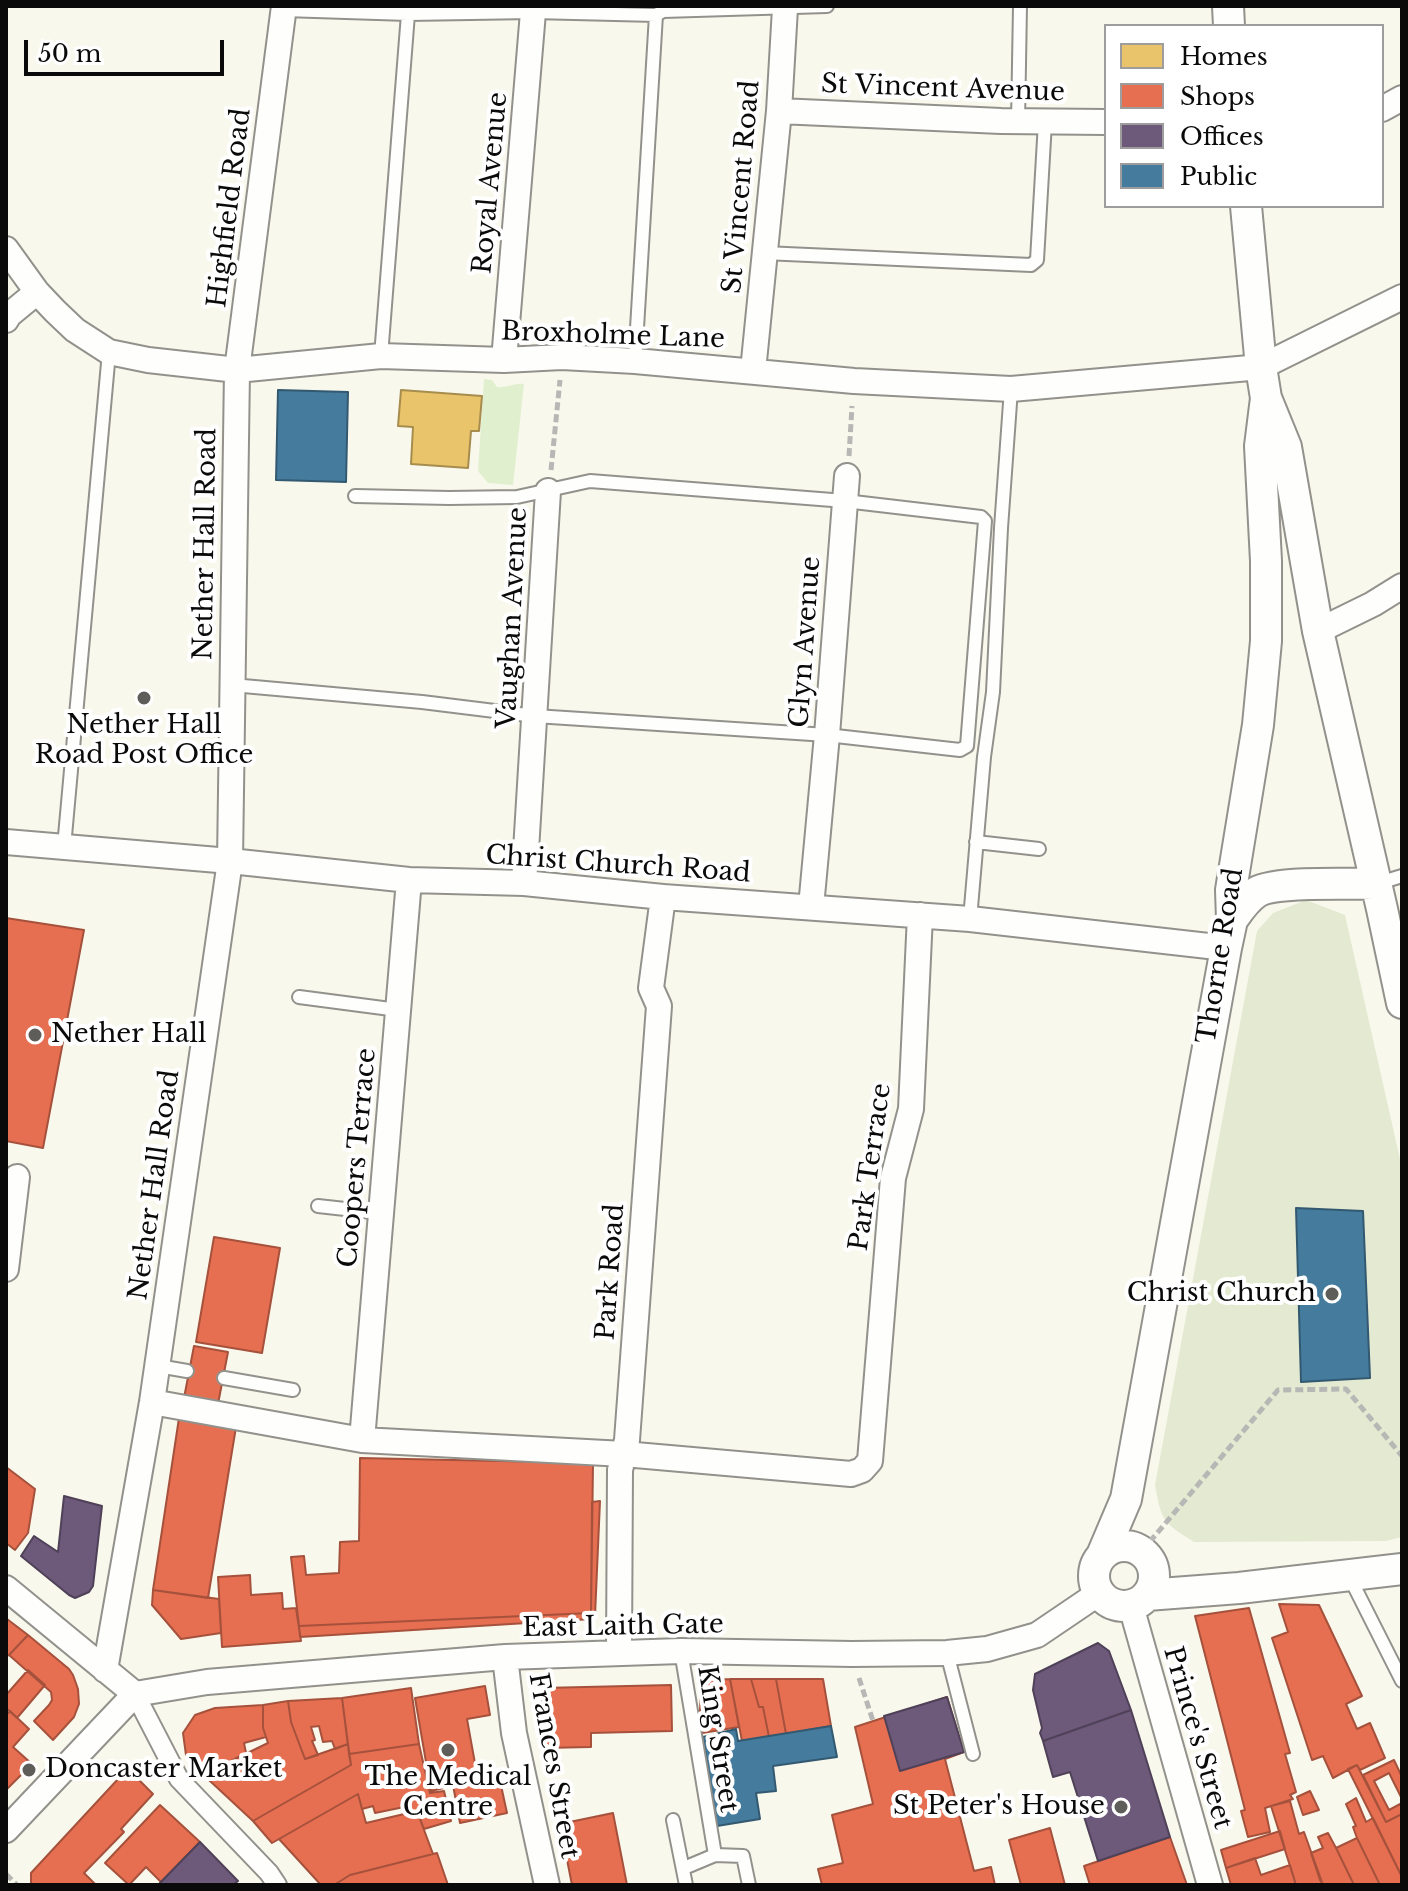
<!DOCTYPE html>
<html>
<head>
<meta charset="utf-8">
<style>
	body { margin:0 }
	#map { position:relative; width:1408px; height:1891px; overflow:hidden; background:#f9f8ed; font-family:"Libre Baskerville",serif }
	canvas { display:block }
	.frame { position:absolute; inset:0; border:8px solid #0a0a0a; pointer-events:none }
	.legend { position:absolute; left:1104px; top:24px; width:280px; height:184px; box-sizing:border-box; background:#fff; border:2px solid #9d9d9d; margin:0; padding:10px 14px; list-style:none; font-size:24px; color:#0a0a0a }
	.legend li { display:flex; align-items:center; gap:16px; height:40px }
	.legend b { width:40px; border:2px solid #9d9d9d }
	.scale { position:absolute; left:24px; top:40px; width:200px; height:36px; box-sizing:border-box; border:4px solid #0a0a0a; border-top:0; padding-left:10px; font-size:24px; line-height:28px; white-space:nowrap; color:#0a0a0a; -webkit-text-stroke:6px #fff; paint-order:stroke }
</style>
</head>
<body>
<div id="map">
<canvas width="1408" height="1891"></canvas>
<div class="frame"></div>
<ul class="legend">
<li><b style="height:22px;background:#e9c46a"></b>Homes</li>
<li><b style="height:22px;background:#e76f51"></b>Shops</li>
<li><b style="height:22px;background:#6d597a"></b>Offices</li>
<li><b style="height:22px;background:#457b9d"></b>Public</li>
</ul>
<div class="scale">50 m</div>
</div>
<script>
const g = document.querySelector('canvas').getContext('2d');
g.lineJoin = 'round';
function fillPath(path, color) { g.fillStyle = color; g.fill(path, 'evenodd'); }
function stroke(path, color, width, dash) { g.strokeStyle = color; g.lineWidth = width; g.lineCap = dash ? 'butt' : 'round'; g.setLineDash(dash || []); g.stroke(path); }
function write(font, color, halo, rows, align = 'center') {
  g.font = font + ' "Libre Baskerville",serif'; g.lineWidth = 8; g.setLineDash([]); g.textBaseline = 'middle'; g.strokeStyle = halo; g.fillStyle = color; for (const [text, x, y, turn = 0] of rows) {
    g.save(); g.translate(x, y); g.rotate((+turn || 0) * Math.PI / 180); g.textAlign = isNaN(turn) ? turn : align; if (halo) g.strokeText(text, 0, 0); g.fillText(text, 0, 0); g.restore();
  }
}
const green = new Path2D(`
	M484,379L492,380L497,387C508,388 514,383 524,384L513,485L488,483L478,471Z`);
const cemetery = new Path2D(`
	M1306,900L1345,915L1402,1168V1537L1386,1541L1194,1542C1163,1523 1161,1520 1155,1485L1257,931L1273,913Z`);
const homes = new Path2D(`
	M401,390L482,396L479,431H471L468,468L411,464L413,427L398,426Z`);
const shops = new Path2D(`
	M6,918L84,930L43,1148L6,1141Z
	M214,1237L280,1248L262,1353L196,1342Z
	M194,1346L228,1352L218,1404L184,1398Z
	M179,1418L236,1427L208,1598L153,1590Z
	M360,1458L593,1463L591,1613L299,1626L291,1557L304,1556L306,1575L339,1573L340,1542L359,1541Z
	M6,1467L35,1489L28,1533L15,1550L6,1543Z
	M600,1501L595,1616L592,1619L300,1637L299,1626L591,1613L592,1502Z
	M250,1575L251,1595L282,1593L283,1609L296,1608L301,1641L222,1647L218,1577Z
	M153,1590L219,1599L221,1633L181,1639L152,1605Z
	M1279,1604L1319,1605L1362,1696L1346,1704L1357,1729L1370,1723L1385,1758L1360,1770L1357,1765L1333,1778L1323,1756L1312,1760L1272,1638L1288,1632Z
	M1249,1608L1290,1753L1285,1754L1296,1792L1290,1795L1293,1799L1265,1808L1270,1832L1248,1837L1241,1811L1245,1810L1195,1616Z
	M7,1619L28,1635L9,1655L6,1656Z
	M28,1635L69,1669L73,1675L78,1689L79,1704L74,1717L53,1740L34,1721L49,1705L52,1700L51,1692L9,1655Z
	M28,1670L45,1685L17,1718L6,1708V1695Z
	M730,1679L739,1727L702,1733L700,1713L701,1680Z
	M730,1679H751L759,1707H763L769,1737L742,1741Z
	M751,1679H776L786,1734L769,1737L763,1707H759Z
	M776,1679H823L831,1726L786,1734Z
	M671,1685L672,1731L591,1733V1747L543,1748L542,1688Z
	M485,1686L490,1715L467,1719L478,1780L431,1791L415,1698Z
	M411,1688L419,1744L349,1754L342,1698Z
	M947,1697L964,1752L945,1759L974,1871L991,1867L995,1885H822L818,1869L843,1863L832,1815L873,1804L855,1727Z
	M342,1698L348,1744L335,1749L332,1741L323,1742L319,1726L311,1727L315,1740L312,1741L318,1755L305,1759L291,1722L288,1701Z
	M288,1701L291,1722L305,1759L348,1744L351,1765L253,1821L210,1781L234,1767L231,1761L268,1743L263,1728V1705Z
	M263,1705V1728L266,1737L244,1743L246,1753L231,1761L234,1767L210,1781L186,1755L183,1733L195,1715L215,1708Z
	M10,1711L29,1729L13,1747L32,1764L6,1790V1715Z
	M419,1744L430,1793L444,1791L451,1821L424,1829L417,1811L411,1813L409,1806L375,1813L373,1806L362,1809L358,1794L272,1843L253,1821L351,1765L349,1754Z
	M1394,1760L1402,1777V1799L1389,1773L1374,1781L1389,1810L1402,1803V1814L1386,1822L1363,1775Z
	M1357,1765L1386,1822L1402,1814V1877L1348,1769Z
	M125,1774L133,1775L139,1780L153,1794L121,1829L124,1832L84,1873L96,1885H33L31,1883V1873L119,1778Z
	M499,1776L507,1813L460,1823L453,1785Z
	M1310,1791L1319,1810L1303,1815L1297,1797Z
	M358,1794L366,1823L417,1811L433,1854L350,1875L334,1885H321L279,1839Z
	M1356,1798L1366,1822L1373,1818L1402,1877V1885H1380L1357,1838L1353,1827L1356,1826L1346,1804Z
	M1290,1801L1299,1834L1304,1832L1323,1885H1296L1271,1806Z
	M160,1805L200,1842L161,1882L146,1867L129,1885L105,1863Z
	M613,1813L627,1885H572L560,1824Z
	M1050,1828L1065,1885H1021L1009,1840Z
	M1280,1831L1285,1849L1226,1868L1221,1850Z
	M1328,1833L1336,1848L1354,1885H1323L1320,1880L1311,1853L1323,1848L1318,1837Z
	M1170,1837L1187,1885H1090L1084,1866Z
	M1357,1838L1380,1885H1354L1336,1848Z
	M437,1853L448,1885H334L350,1875Z
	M1255,1858L1261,1875L1290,1865L1296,1885H1231L1226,1868Z`);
const offices = new Path2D(`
	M64,1496L102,1506L93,1586L89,1592L75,1598L69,1595L21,1556L34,1536L58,1552Z
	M1098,1643L1109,1651L1131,1710L1043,1741L1040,1733L1042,1728L1033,1690L1035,1674Z
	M947,1697L964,1752L900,1771L884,1716Z
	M1131,1710L1170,1837L1098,1861L1070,1772L1053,1777L1043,1741Z
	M200,1842L238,1881L233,1885H158Z`);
const public = new Path2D(`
	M278,390L348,392L346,482L276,480Z
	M1296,1208L1363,1211L1370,1378L1301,1382Z
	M831,1726L837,1757L773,1766L776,1791L756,1793L760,1819L717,1826L703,1737L736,1729L738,1741Z`);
const path = new Path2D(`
	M849,456L852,406
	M551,470L560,380
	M1142,1551L1278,1390L1346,1389L1402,1456
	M859,1678L873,1721
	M6,1874L17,1885`);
const service = new Path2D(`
	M284,10L408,14L533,12L656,15
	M1018,122L1020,6
	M764,253L1031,265L1037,260L1045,122
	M381,356L408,14
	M635,361L656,15L663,11L827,6
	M232,685L422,702L535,716L827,735L960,750L967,746L985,521L981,517L845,501L590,481L517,497L449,498L355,496
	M976,842L1039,849
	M64,847L109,352
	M1376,884L1402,876
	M970,919L984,757L993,692L1001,528L1011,389
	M299,997L398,1010
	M318,1206L381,1213
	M158,1366L187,1371
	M224,1378L293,1390
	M1350,1578L1402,1681
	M681,1651L715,1855L743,1856L749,1885
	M947,1653L973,1754
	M673,1820L686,1885
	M684,1868L715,1855`);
const pedestrian = new Path2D(`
	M135,1694L179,1779L269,1873L277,1885`);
const minor = new Path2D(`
	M1382,109L1402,98
	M779,111L1001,121L1106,122
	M6,249L37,292L55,311L75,330L109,352L148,360L237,370L381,356L504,360L562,357L635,361L854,381L1011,389L1261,367L1402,297
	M6,320L9,315L37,292
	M504,360L533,12
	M753,371L779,111L785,8
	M1318,631L1373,604L1402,586
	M6,842L230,861L409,880L524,883L663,897L970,919L1226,948
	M524,883L548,491
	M811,907L827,735L847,476
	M6,1269L17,1177
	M152,1402L362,1440L624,1454L851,1474L862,1470L870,1461L893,1178L911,1109L920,915
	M362,1440L409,880
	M6,1588L135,1694
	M1131,1606L1210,1885
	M619,1653L620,1470L627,1440L659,1006L651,988L663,897
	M505,1657L514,1733L547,1885
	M105,1670L152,1402L230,861L237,370L284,6
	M135,1694L207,1682L505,1657L681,1651L852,1654L947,1653L987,1649L1037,1635L1099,1593
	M6,1830L135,1694`);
const tertiary = new Path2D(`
	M1228,6L1229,26
	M1246,206L1261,367L1266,398L1286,447L1318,631L1382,909L1402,1003
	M1232,920C1239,910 1246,899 1257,892C1275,881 1352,884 1376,884
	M1094 1576a30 30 0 1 1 60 0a30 30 0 1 1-60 0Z
	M1103,1553L1126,1499L1226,948L1232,920L1231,890L1258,725L1266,641V561L1260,446L1266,398
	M1147,1595L1239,1588L1402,1569`);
const markers = [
	[144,698,8,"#5e5d59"],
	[35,1035,8,"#5e5d59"],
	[1332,1294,8,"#5e5d59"],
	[448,1750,8,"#5e5d59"],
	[29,1770,8,"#5e5d59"],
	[1121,1807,8,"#5e5d59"]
];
const streetNames = [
	["St Vincent Avenue",943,89,2],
	["Royal Avenue",491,183,-85],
	["St Vincent Road",742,187,-85],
	["Highfield Road",230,208,-83],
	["Broxholme Lane",613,336,2],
	["Nether Hall Road",206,544,-89],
	["Vaughan Avenue",513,618,-87],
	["Glyn Avenue",806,642,-86],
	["Christ Church Road",618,865,4],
	["Thorne Road",1221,956,-81],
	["Coopers Terrace",358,1158,-85],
	["Park Terrace",871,1167,-82],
	["Nether Hall Road",155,1185,-82],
	["Park Road",611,1272,-86],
	["East Laith Gate",623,1627,-1],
	["Prince's Street",1197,1738,74],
	["King Street",717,1739,81],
	["Frances Street",553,1766,80]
];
const poiNames = [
	["Nether Hall",144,726],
	["Road Post Office",144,756],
	["Nether Hall",51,1035,"left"],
	["Christ Church",1316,1294,"right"],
	["Doncaster Market",45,1770,"left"],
	["The Medical",448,1778],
	["Centre",448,1808],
	["St Peter's House",1105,1807,"right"]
];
fillPath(green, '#e0efcd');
fillPath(cemetery, '#e3ead1');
fillPath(homes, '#e9c46a');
stroke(homes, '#a68c4d', 2);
fillPath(shops, '#e76f51');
stroke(shops, '#a5513c', 2);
fillPath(offices, '#6d597a');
stroke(offices, '#4f4158', 2);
fillPath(public, '#457b9d');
stroke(public, '#335971', 2);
stroke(service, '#92918c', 16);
stroke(pedestrian, '#92918c', 22);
stroke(minor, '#92918c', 28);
stroke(tertiary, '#92918c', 34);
stroke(path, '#b7b7b5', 5, [8, 4]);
stroke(service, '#fefefc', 12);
stroke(pedestrian, '#fefefc', 18);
stroke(minor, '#fefefc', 24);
stroke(tertiary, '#fefefc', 30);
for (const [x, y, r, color] of markers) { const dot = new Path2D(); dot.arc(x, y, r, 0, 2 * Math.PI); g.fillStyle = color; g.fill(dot); stroke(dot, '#fff', 3); }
write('26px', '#0a0a0a', '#fff', streetNames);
write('26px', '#0a0a0a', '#fff', poiNames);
</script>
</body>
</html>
